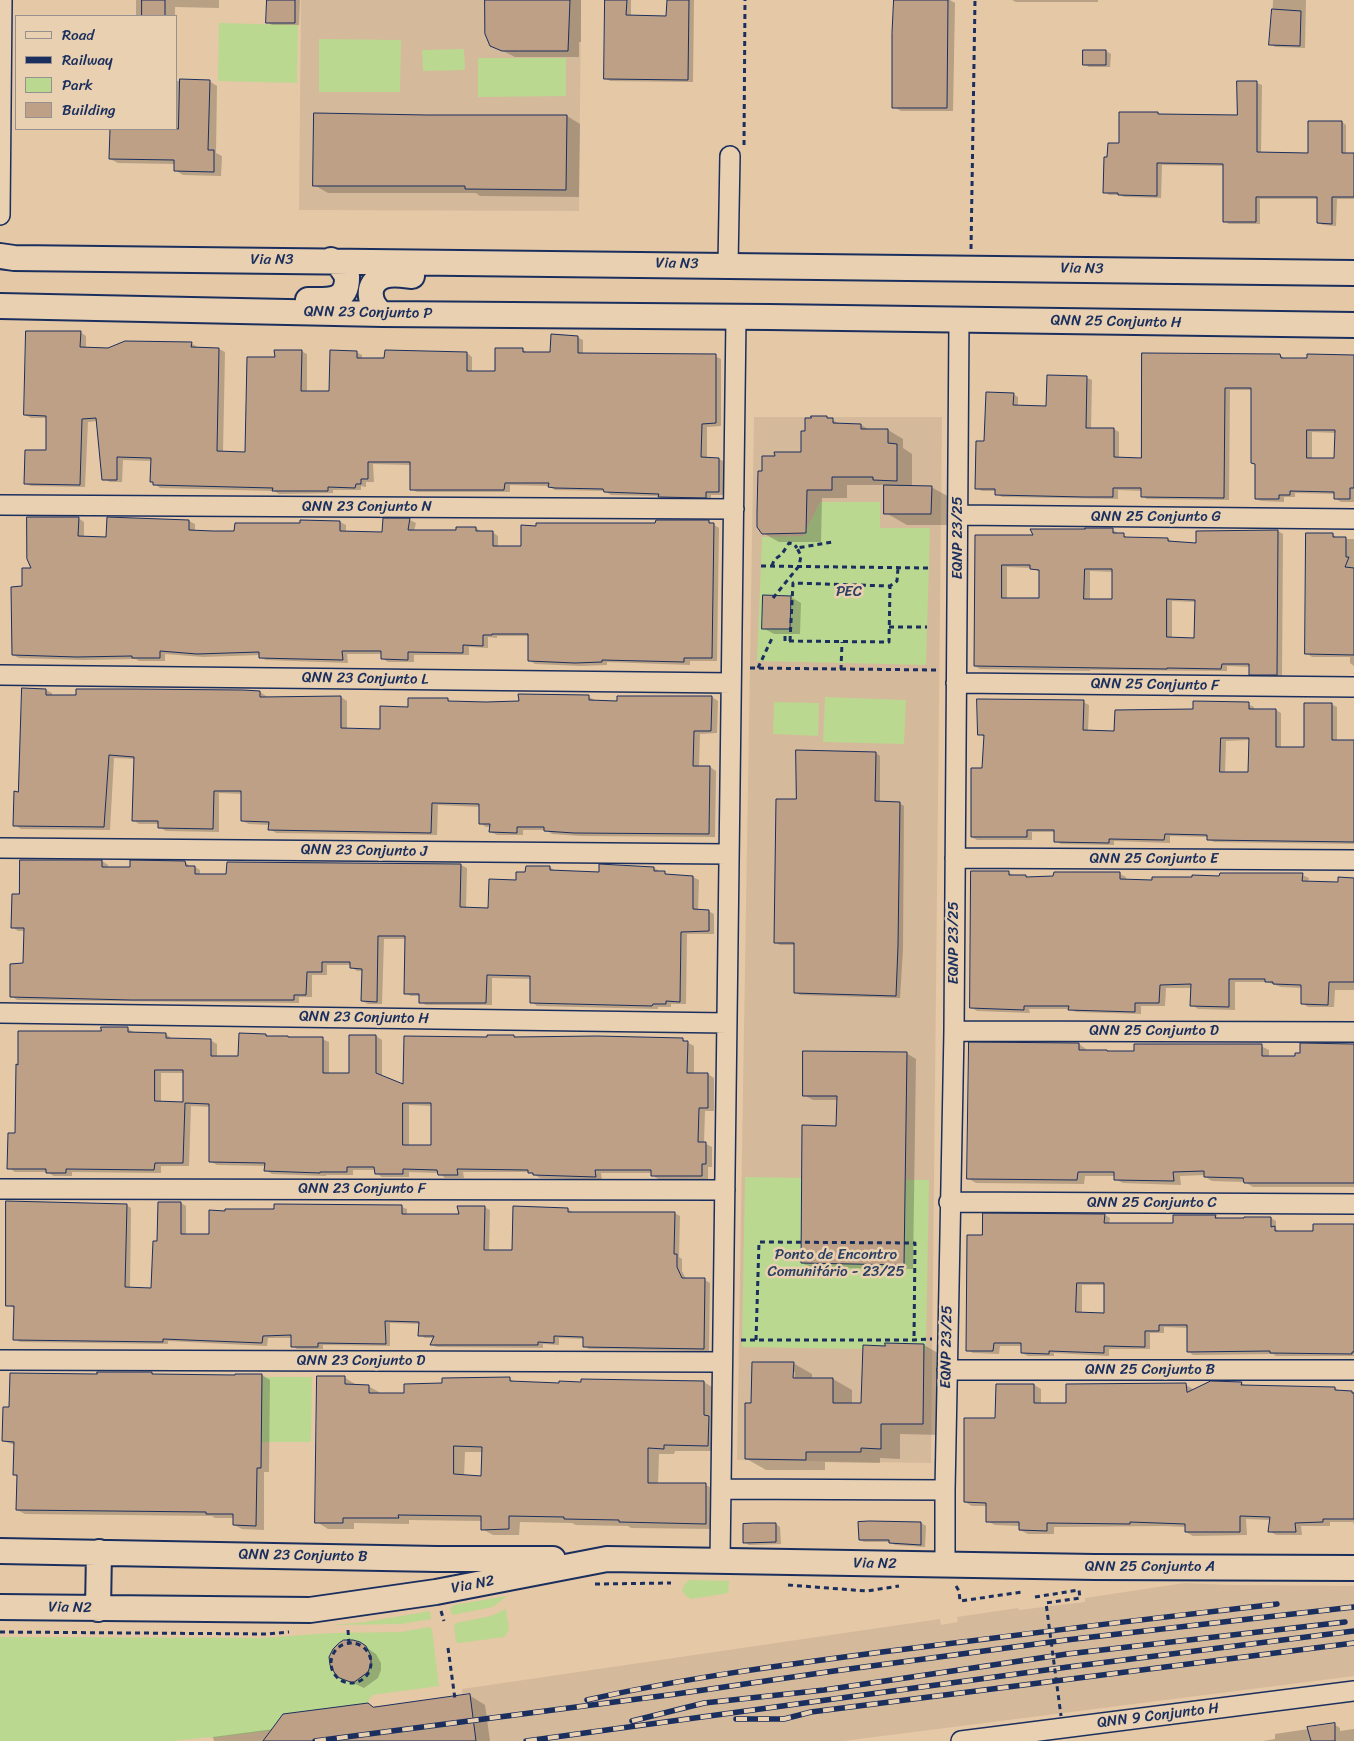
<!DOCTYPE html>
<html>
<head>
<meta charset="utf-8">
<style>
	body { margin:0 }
	#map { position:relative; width:1354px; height:1741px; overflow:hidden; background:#e5c8a6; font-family:Sriracha,sans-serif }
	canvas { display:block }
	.legend { position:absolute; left:15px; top:15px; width:162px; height:115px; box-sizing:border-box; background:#e8d0b1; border:1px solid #969090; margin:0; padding:6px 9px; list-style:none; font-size:15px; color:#1b2f5e }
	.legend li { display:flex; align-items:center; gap:10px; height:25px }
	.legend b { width:25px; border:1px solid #969090 }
</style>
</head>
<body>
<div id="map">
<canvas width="1354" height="1741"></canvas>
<ul class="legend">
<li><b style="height:6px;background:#e8d0b1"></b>Road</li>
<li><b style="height:6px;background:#1b2f5e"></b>Railway</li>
<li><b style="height:14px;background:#bad890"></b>Park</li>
<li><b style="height:14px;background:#bea086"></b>Building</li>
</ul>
</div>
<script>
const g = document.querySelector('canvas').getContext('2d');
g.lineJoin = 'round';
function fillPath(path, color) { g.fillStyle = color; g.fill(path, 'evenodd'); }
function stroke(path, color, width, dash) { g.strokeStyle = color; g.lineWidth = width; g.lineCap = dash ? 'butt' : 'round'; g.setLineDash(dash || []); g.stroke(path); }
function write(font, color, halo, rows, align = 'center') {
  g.font = font + ' Sriracha,sans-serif'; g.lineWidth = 5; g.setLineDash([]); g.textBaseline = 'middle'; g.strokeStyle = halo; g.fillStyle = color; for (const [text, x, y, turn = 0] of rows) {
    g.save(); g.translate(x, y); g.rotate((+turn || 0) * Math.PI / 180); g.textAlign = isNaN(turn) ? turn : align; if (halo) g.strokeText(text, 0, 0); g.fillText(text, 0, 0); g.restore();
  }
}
const built = new Path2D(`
	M301,0H581L579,211L299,210Z
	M754,417H942L931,1463L737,1460Z
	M1185,1583L1230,1585L1354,1586V1676L843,1741H476L470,1693L462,1694V1689L940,1619L941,1625L958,1622L957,1617L1018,1608L1019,1610L1085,1602V1598Z`);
const green = new Path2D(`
	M219,23L298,25L297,83L218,81Z
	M319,39L401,40L400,92H319Z
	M464,49L465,70L423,71L422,50Z
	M478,58H566V96L478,97Z
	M820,502H880V528H930L926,665L757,661L762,537L803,536Z
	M825,697L906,700L904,744L823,742Z
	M774,702L819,703L818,736L773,734Z
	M745,1177L929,1180L926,1350L742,1347Z
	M262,1377H312L311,1442H261Z
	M689,1580L729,1581L728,1593L691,1599L685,1595L682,1590L685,1584Z
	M507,1596L493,1607L452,1615L450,1608L454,1605Z
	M506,1609L509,1630L504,1637L459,1643L456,1642L454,1625L456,1623L491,1616Z
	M430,1611L431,1619L402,1624L331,1625L366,1622Z
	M429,1627L432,1629L439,1686L372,1695L368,1701L369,1706L274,1730L212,1738L210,1737L172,1741H0V1637L261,1638L332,1633L401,1632Z`);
const shadow = new Path2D(`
	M136,0H219V8L175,7V16H136Z
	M268,0H300L299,25H272L267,22Z
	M486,0H581V42H579V57H515L491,45Z
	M606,0H631V17H668V0H694L693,82L610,81L605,78Z
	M895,0H950L955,3L953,111H901L894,107Z
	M1012,0H1098V2H1016Z
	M1273,0H1306L1305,48L1275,47L1271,44Z
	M1106,51L1111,54L1110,67H1089L1084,64Z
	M176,81H209L217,86L216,153L222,156L221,176L183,175L175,170V164L118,163L110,159L111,129H176Z
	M1257,83L1262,85L1261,154H1309L1342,122L1346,125V155H1354V199H1337L1336,226L1323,225L1318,223V199H1260V224H1229L1224,221L1225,166L1162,165L1161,198L1124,197L1120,195H1109L1105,192L1108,159L1120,144L1158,113L1162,116L1238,117Z
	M567,116L580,124L579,197L480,196L476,193H328L314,185Z
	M80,332L86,336V349H109L191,343L197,347V349H219L225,352L223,453H246L276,358L301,351L307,354V392H330L356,352L362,355V359L467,353L472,357V372H496L522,349L528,353L552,354L577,337L583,340V354L715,356L721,359V426L707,427V459H719L725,462L724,495H711V500H665L659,496L611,495L605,491L555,490L549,486L510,485V492H417L411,489L412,465L373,464L374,482H366V487L361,486V490H333V493L279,494L274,491L160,488L152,482V461L123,460L122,482H110L104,479L97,421L88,422L85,487L31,486L25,483L47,451L48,418H31L25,415Z
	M1143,354L1280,355L1285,359L1354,356V502H1341L1336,499V494L1295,493V497H1284V502L1261,501L1256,499V465L1253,463L1252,390H1230L1229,500L1147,499L1142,496V491L1118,490V499L1002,497L997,494V491H982L976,488L985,442L1013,394L1018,397V406L1047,407L1087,378L1092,380L1091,429H1114L1119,432V458L1143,459ZM1312,432L1336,433V460L1312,459Z
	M826,417L842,425H861L870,430H888L903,439V448L912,454V487H931L953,499L952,525H907L886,513L885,485H847V498H822L821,542H779L763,533V472L776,457L802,453L806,432Z
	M78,518L84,522V538H107L189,521L195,524V532H236L301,524L340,522L346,525V532L383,534L384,520H410L416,523L414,531H457L476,528L482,532H492L498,536V547H522L657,524L708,521L719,528L717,661H690V665L607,662V665L581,666L535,664L529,660V636H497V638L488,637V648L469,647V655H414V662H388L382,658V654H347L348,663L266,660L260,657V655L203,657L165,654V661H139L136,659L84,660L19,658L13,655L23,587L33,569Z
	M1113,530L1118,533V535H1123L1129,538L1168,539L1173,542L1197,544V532L1278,531L1283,534L1282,677H1256L1250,674V667L1227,666V671L1090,670V671L980,669L975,666L976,536H1035ZM1007,567L1030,568L1041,572L1040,599H1007ZM1090,571L1114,572L1113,600H1090ZM1172,601L1196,602V639H1172Z
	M1307,534H1333L1338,539H1354V666L1350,663V657H1312L1306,653Z
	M764,596L791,597L801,603L800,634H774L763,628Z
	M46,690L52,693V696L243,691L260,692L266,696V698L341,697L347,701V729L381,730L409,708L448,700L452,702L486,704L589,697L595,700V702H619L712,697L718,701L717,733L700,734L699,767H710L716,771L715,837L581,836L552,834L546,830H523V835H497L491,832V827H486L480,823V807L438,805L437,835L276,833L270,829V825L249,824L242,821L243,794L219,793V832L166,831L159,827L160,824H139L133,820L135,759L114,758L110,830L21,829L15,825L20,793Z
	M1083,702L1089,705L1088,732H1115L1194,711L1248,704L1254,707V710H1276L1281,713V748H1305L1331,704L1337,707V819H1354V844L1214,842L1208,839V837L1170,836V843L1114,841V845L1061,844L1056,841L1055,832H1032V840H977L972,837L984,769L985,737L979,734ZM1250,740L1249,773H1225L1226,741Z
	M876,753L880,756V802L899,803L904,806L903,949L900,998L800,995L796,992L795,945H780L775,942L798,800Z
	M102,861L108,865V868L131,869L185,862L191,867H195L200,870V875L461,865L467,868L466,909L490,910L526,873L550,867L555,871L600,873L654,868L670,876L693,877L699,880L698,911H708L714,914V934H687L686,1004H671V1007H658V1009L537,1006L532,1002V979L492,978V1005H426L420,1002L421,996H411L405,993L406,939H384L382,1004H368L362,1001L363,971H357L351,967V965H327V975H312V997H299V1003L17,1000L12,996L24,965L25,931H18L12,927L20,896L21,862Z
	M1009,873L1015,876L1028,878L1120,874L1126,877V880L1153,881L1302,875L1309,878L1308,883H1339L1354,879V990H1335L1334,1007H1308L1302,1003V988L1281,987L1267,982H1235V1010L1198,1009L1192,1005V988H1166L1165,1006H1141V1014L1076,1012L1070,1009H1029L1030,1013L977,1011L971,1007Z
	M128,1029L134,1032L166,1034L172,1039L210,1040L217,1044V1057L240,1058L266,1035L269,1037L322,1039L329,1042V1074H351L376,1036L382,1040V1077L405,1086L488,1038L514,1036L517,1038L683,1040L694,1046V1074H708L714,1078V1111H705L704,1143L712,1147V1167H708V1179H658L652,1175V1173H601L602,1180L540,1178L530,1172H463L464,1178H445L439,1173L409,1172V1177H382L376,1173V1170H353V1175H326V1176L272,1174L266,1170V1166L217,1165L210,1161L211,1107L191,1106L189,1166H161V1173L72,1172V1176H54L47,1172H15L9,1168L17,1135L102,1032ZM161,1073H184V1103L161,1102ZM409,1105L432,1106V1146H409Z
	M970,1044H1079L1086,1049V1051L1109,1053L1261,1046L1269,1050V1057H1296L1354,1044V1187H1253L1245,1182L1212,1181L1205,1177V1175L1180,1176L1181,1185L1123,1183L1115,1179V1176H1085L1084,1184L976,1183L969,1179Z
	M906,1053L916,1059L913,1269L811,1268L802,1263L838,1127L839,1100H813L804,1095Z
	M181,1203L186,1206V1236L210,1235L275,1211V1205L402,1207L407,1209V1215H460L484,1207L490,1210L489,1251H513L514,1208L568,1209L574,1213H674L680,1216L679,1257L682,1259V1271L686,1279L705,1280L710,1283L709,1351L589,1349L584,1346V1339L559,1338V1345L543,1344V1348L437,1347L432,1345L434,1338H425L420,1335V1324L390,1323V1346L323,1345V1349H297L292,1346V1338H268L267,1346L168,1341V1344L20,1342L15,1339V1308L7,1305L126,1205L131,1208L130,1288L152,1289L158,1242Z
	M1105,1215L1110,1218L1109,1225L1174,1224L1215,1216L1221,1219L1271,1218L1276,1221V1229L1280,1232L1314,1233L1354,1225V1356H1276L1273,1354L1193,1355L1188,1351V1328L1164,1327V1333H1150V1349H1109V1356L1054,1353V1356H1028L1022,1353L1023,1346H1000L999,1354L973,1353L967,1350L984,1236ZM1082,1285H1106L1105,1314H1082Z
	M886,1345H924L943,1356L942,1435L900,1434V1459L880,1458V1463L825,1462V1470H766L747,1459L752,1405L793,1363L812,1374V1379H833L852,1390V1405H863ZM792,1372H795L794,1384H792Z
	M152,1373L156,1375H262L270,1380L269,1472H264V1530L242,1529L234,1525V1518H215L212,1516L25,1514L17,1510L18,1477L14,1475L15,1445L3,1441L10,1408L99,1375Z
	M344,1377L355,1384V1386H368L379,1392V1394H405L443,1385L510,1379L517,1383L560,1385L704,1382L715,1389L719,1451H675L674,1454H659L658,1485H706L717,1491L716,1529L631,1528L628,1526L576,1525L572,1523L520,1522L519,1535H493L482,1529V1521L409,1520V1524L354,1523V1529H328L317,1522ZM465,1452H483V1477L464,1476Z
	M1241,1383L1248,1387L1335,1388L1341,1392H1354V1525L1353,1522H1330V1526H1301L1302,1535H1276L1269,1531L1271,1520L1246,1519L1247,1535L1193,1536L1186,1532V1527L1165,1526L1054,1527V1534H1028L1020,1530L1021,1526L995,1525L987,1521L988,1506H972L965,1502L996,1420L1034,1385L1041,1389V1404L1067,1405L1186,1385L1193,1389V1390Z
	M860,1523H921L926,1526L925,1547L895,1545L890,1542H864L860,1540Z
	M776,1524L780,1527L781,1544L749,1545L744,1542Z
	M360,1643L376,1654L381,1663V1670L378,1678L364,1688L338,1676Z
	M469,1695L485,1705L490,1741H214L213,1737L274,1729L368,1704L375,1708Z
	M1335,1725L1340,1728V1731L1354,1729V1741H1263L1275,1739V1734Z`);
const building = new Path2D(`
	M142,0H165V16H142Z
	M267,0H295V23H266Z
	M485,0H570L568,51H502L490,46L485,34Z
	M605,0H627L626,15L666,16L667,0H689L688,80L604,79Z
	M894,0H948L947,108H892V33Z
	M1272,9L1301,11L1300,46L1269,45Z
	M1083,50H1106V65H1083Z
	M180,79L210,80L208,150H214V172L174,171V160L109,159L110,129H178Z
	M1237,81H1257V152L1308,153V121H1342V153H1354V197H1332V224L1317,223V197H1256V222H1223V164L1157,163V196L1118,195V193H1103L1104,157H1107L1108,143H1119V112H1158V114L1237,115Z
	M314,113L427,115H567L566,190L465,189V186H313Z
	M26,331H81L80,347L108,348L125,341L192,342L191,347L219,348L217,451L245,452L247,357H275L274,350H302L301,391H329L330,350L357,351V358H384L385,350L467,352V371H495V348H523V352H550L551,334L578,336V353L716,354V423L702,424L701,457L719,458V492H706V498L658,497L659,494L604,492L603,489L555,488L548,487L549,483H505L504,490H410V462H368V479H361V484H356L355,488L328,487V491H272L273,488L153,485V482H150L151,458L117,457V480H102L96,418L82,419L80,485L24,484L25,450H46V416L24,415Z
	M1142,353L1280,354L1281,358H1307V354L1354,355V488H1350V499H1334V492L1290,491V495H1279V499H1255V464L1251,463V388H1225L1224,498L1141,497V488H1113V497H1085L995,495V489H975L976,441H984L986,392L1014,393L1013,405L1046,406L1047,375L1087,376L1086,428H1114V457L1141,458ZM1307,430H1335L1334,458H1307Z
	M811,416H827V418H833V423L861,424V429H888V443L897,444V481L873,480V477H832V490H807L806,533L762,534L757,527V512L758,471H762V456H775L774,452H801V431H805V418H811Z
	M884,485L932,486L931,514H884Z
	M27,517H79L78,536L106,537L107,517L189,520V530L213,531H234L235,523H300V520L340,521V531L382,532L383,518H410L408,530H456V527H476V531H493V546H521V525L536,526V523H655L656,520H709V523H714L712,658H684V662L602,660V662L575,663L528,661V634H492V635H483V646L463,645V653L408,652V660L381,659V651H342L343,660L259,658V652L197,654L160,651V658H132V656L77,657L12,655L11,587L22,586V568H31L27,559Z
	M1085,528H1113V533H1124V537L1168,538V541L1196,543V531L1278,530L1277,675H1249V664H1222L1221,669L1167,668V669L974,666L975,535H1033L1030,529H1085ZM1002,565H1030V569L1039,570V598H1002ZM1085,569H1112V599H1084ZM1167,599L1195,600L1194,638L1167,637Z
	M1306,533H1333V537H1346V557H1349L1345,567L1354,568V655L1305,654Z
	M763,595L791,596L790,629H762Z
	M22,688L46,689V695H76V689H132L243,690L260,691V697L341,696V728L380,729V706L408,707V698H448V701L486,702L519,701L518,694L589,695V700L617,701V696H712L711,731H694L693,766H710L709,834L574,833L544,831V827H517V833L489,832L490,824H479V804L432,803L431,833L268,830L269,822L241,821V791H214L213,829L158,828V821H132L134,757L109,755L104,827L13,826L14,791L18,792Z
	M977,699L1084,700L1083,730L1114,731L1115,710L1193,709V701L1249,702V709H1276V747H1304V703H1332V740H1354V842L1207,840V835L1165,834L1164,840L1109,839V843L1054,842V830H1027V837H971V768H982L984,735H978ZM1221,738H1249L1248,772H1220Z
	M796,750L876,752L875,801L900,802L898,946L896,996L794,993V943H774L776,799H796Z
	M20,860H102V867H130V860L185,861L186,866H195V874H226L227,862L461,864L460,907L488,908L489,879L516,880V872H525L526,866H550V870L599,872V864L654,867V871H665V874L693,876V909L709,910V931L681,932L680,1002L666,1001V1004H653L652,1006L530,1003V976L487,975L486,1003H419V994H404L405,936H378L377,1002L361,1001L362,969L350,968V962H322V972H307L306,995H294V1000H131L10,997V964L23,963L24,928H11L12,894H19Z
	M971,871H1009V875H1026V877L1053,876L1054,872H1120V879L1152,880V877H1192V875L1219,876L1220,873H1303L1302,881L1338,882V877L1354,878V982H1329L1328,1005L1301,1004V985L1273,984V982H1265V979H1229V1007L1190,1006L1191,984L1160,985L1159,1003H1135V1012L1068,1010L1069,1006H1024V1010L970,1008Z
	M101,1027H128V1032L166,1033V1038L211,1039V1056H238L239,1033L266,1034V1036H288V1037H323V1073H349V1035H376V1073L403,1084L404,1036L487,1037V1035H514V1037L597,1036L683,1038V1041H688L687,1073H708V1108H699L698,1142H706V1164H702V1176H651V1170H595L596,1177L533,1175V1173H528V1170L457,1169L458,1175H438L437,1170L403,1169V1174H375L374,1167H347V1172H320V1173L264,1171L265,1163L209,1162V1104L185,1103L183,1163H155L154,1170L66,1169V1173H46V1169H7L8,1133H15L16,1064L18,1065V1031H101ZM155,1070H183V1102L155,1101ZM403,1103H431V1145H403Z
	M969,1042L1079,1043V1050H1107V1051H1134V1044H1262V1056H1295V1053H1300V1043L1354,1044V1183H1244L1243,1178L1204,1177V1171L1173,1172L1174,1181L1114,1180V1172H1078L1077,1180L967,1179Z
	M803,1051L907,1052L904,1265L801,1263L802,1125L836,1126L837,1096H803Z
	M6,1201L127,1204L125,1287L151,1288L153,1241H157L158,1202H181V1234H209V1210L225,1211V1209H274V1204L402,1205V1214H459L457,1206H485L484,1250H512L513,1206L568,1208V1212H675L674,1254H677V1267L682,1278H705L704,1349L583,1347V1337L554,1336V1343L538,1342V1345H430L434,1336H418L419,1322L385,1321L386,1344L318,1343V1347H291V1335L263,1336L262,1343L163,1339V1342L13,1340L14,1306H6Z
	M983,1213L1105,1214L1104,1223H1173V1215H1216L1215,1218H1244V1217H1271V1227L1275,1226V1231H1313V1224H1354V1352H1352V1354L1270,1353V1351L1187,1352V1325H1159V1331H1145V1347L1104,1346V1353L1049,1351V1354L1021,1353V1343H994L993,1351H966L967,1235H982ZM1077,1283H1104V1313L1076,1312Z
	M885,1343L924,1344L923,1424H881V1449L861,1448V1452H806V1460L745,1459V1403H751L752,1362H794L793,1378H833V1403H861L863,1345L885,1346Z
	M97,1372H152V1374L235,1375V1374H262L261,1468H257L256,1526L233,1525V1514H206V1512L16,1510L17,1475H13L14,1442L2,1441L3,1407H9L10,1373L97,1374Z
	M317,1376H345V1384L369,1385V1393H404V1384L442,1383V1378L510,1377V1381L559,1383V1381L581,1382V1379L704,1381V1415L709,1416L708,1446L664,1445V1449L648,1448V1483H706V1524L619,1522V1520L564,1519V1517L509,1516V1529L481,1530V1516L398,1515L399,1518H343V1523H315ZM454,1446L482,1447L481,1476L454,1474Z
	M1211,1381L1242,1382L1241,1385L1335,1387V1390L1352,1391V1393H1354V1519H1323V1522L1295,1523L1296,1532H1268L1270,1517L1240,1516V1532H1185V1524L1130,1522V1524L1047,1523V1531L1019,1530V1522H986V1503L964,1502V1418H995L996,1384H1034V1403H1066V1384L1186,1383L1187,1392Z
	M870,1521L921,1522V1545L889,1543V1540H859L858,1522Z
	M754,1523H776V1542L743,1543V1524Z
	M344,1640H353L360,1642L366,1646L371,1656V1664L368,1672L353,1683L337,1677L330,1665L329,1657L333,1649L339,1643Z
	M470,1694L476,1741H263L283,1714L368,1703L373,1707Z
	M1335,1723V1741H1311L1307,1727Z`);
const path = new Path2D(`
	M744,145L745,0
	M971,249L975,0
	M761,566L929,568
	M772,566L774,560L782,554L789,543L794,544L797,548
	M773,598L799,566L801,556L797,548L832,542
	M889,627H927
	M785,636V641L889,642L890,586
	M790,641L793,583L890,586L897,581L898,568
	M750,668L841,669L842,642
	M758,668L773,636
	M841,669L938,670
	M741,1340H914L932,1339
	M756,1340L759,1242L915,1243L914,1340
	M595,1584L671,1583
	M788,1585L867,1591L899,1586
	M956,1586L959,1591L960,1601L1022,1592
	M441,1611L444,1621
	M348,1630L349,1644
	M0,1632L267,1634L289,1632
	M331 1663a20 20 0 1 1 40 0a20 20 0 1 1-40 0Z
	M448,1648L455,1699`);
const minor = new Path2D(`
	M0,215L2,0
	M728,265L730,156
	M0,505L734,509
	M958,515L1354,519
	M0,675L731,683
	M956,683L1354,687
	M0,848L728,854
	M955,858L1354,860
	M0,1013L727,1023
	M954,1031L1354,1032
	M0,1189L725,1190
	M949,1202L1354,1204
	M0,1360L722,1362
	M947,1370H1354
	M721,1489L945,1490
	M720,1561L736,318
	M945,1565V1490L954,1031L959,320
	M961,1741L1354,1691`);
const major = new Path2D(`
	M0,256L14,258L1354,273
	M308,300C328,300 348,303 347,276L339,264L331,260
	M0,306L383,314L769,317L1354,325
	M383,314C369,306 364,283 384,276C392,273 403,275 412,276
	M0,1551L437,1559H553
	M0,1607L310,1610L436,1592L607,1559L1095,1567L1354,1568
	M98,1609L99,1552`);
const rail = new Path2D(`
	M587,1700C684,1678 783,1665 882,1652C1014,1635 1145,1619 1277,1604
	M736,1719H784L811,1712L1354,1643
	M632,1721L704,1703L824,1690L1067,1654L1345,1622
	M315,1741L676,1694L834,1671L1066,1640L1354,1607
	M526,1741L1068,1667L1354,1631`);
const pathBridge = new Path2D(`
	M1035,1597L1079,1590L1080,1598L1046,1603L1061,1716`);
const streetNames = [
	["Via N3",272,260],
	["Via N3",677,264,1],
	["Via N3",1082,269,1],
	["QNN 23 Conjunto P",368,313,1],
	["QNN 25 Conjunto H",1116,322,1],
	["QNN 23 Conjunto N",367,507],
	["QNN 25 Conjunto G",1156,517],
	["EQNP 23/25",958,538,-90],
	["QNN 23 Conjunto L",365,679,1],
	["QNN 25 Conjunto F",1155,685,1],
	["QNN 23 Conjunto J",364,851,1],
	["QNN 25 Conjunto E",1154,859],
	["EQNP 23/25",954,943,-90],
	["QNN 23 Conjunto H",364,1018,1],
	["QNN 25 Conjunto D",1154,1031],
	["QNN 23 Conjunto F",362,1189],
	["QNN 25 Conjunto C",1152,1203],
	["EQNP 23/25",947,1347,-89],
	["QNN 23 Conjunto D",361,1361],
	["QNN 25 Conjunto B",1150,1370],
	["QNN 23 Conjunto B",303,1556,1],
	["Via N2",875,1564,1],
	["QNN 25 Conjunto A",1150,1567],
	["Via N2",473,1585,-11],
	["Via N2",70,1608,1],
	["QNN 9 Conjunto H",1158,1716,-7]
];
const parkNames = [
	["PEC",849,592],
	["Ponto de Encontro",836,1255],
	["Comunitário - 23/25",836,1272]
];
fillPath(built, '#d5b99b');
fillPath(green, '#bad890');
fillPath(shadow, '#0003');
fillPath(building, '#bea086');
stroke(building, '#1b2f5e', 1);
stroke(minor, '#1b2f5e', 22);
stroke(major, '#1b2f5e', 28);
stroke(path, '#1b2f5e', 3, [5, 4]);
stroke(minor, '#e8d0b1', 19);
stroke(major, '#e8d0b1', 24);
stroke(rail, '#1b2f5e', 5.5);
stroke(rail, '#e8d0b1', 4, [11]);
stroke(pathBridge, '#1b2f5e', 3, [5, 4]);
write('15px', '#1b2f5e', '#e8d0b1', streetNames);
write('15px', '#2b4063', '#e8d0b1', parkNames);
</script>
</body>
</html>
